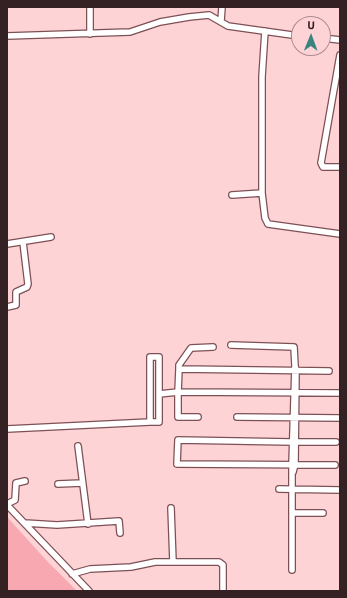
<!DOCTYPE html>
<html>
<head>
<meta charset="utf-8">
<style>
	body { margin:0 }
	#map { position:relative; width:347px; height:598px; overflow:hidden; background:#fed3d6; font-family:"IBM Plex Sans",sans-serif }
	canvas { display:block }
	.frame { position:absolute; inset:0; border:8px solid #342123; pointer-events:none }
	.north { position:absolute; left:291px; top:16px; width:40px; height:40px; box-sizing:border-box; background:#fed3d6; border:1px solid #ad8c8e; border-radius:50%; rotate:1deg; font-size:11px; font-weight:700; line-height:16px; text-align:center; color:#342123 }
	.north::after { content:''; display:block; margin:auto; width:14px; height:18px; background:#3b8381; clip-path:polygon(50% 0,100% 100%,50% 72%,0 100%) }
</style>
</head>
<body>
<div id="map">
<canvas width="347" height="598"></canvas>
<div class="frame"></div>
<div class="north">U</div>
</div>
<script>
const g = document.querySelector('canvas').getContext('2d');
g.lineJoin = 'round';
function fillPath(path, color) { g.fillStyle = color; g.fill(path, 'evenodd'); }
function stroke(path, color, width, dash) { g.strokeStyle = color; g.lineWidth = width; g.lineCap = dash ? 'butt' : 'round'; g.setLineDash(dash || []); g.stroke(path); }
const green = new Path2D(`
	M7,517L47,561L77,591H7Z`);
const minor = new Path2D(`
	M221,21L222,7
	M90,34V7
	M7,36L130,32L160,22L189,17L209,15L228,26L299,36
	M323,38L340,40
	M340,55L321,163L323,167H340
	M262,193L265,218L268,224L340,234
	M232,195L262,193V77L265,31
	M7,244L51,237
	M7,307L16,305V292L27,287L28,284L23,242
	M231,345L294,347L295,366
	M150,357H159V422H150Z
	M179,369V365L191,348L213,347
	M159,394L178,392L179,369L329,371
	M198,417H178V392L340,393
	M237,417L340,418
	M7,429L150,422
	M292,442L178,440L177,464L335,465
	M295,442H336
	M78,446L88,524
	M58,484L82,483
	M279,489L340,490
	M7,504L15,500L16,483L25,481
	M7,505L89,591
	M171,508L173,562
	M292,513H323
	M25,523L57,525L119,521L120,533
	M292,570V464L295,366L296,370L295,464L293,472
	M72,574L90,569L131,567L155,562H219L223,565V591`);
fillPath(green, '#f7a8b0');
stroke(minor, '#7d5055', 8);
stroke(minor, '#fff', 5.5);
</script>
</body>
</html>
